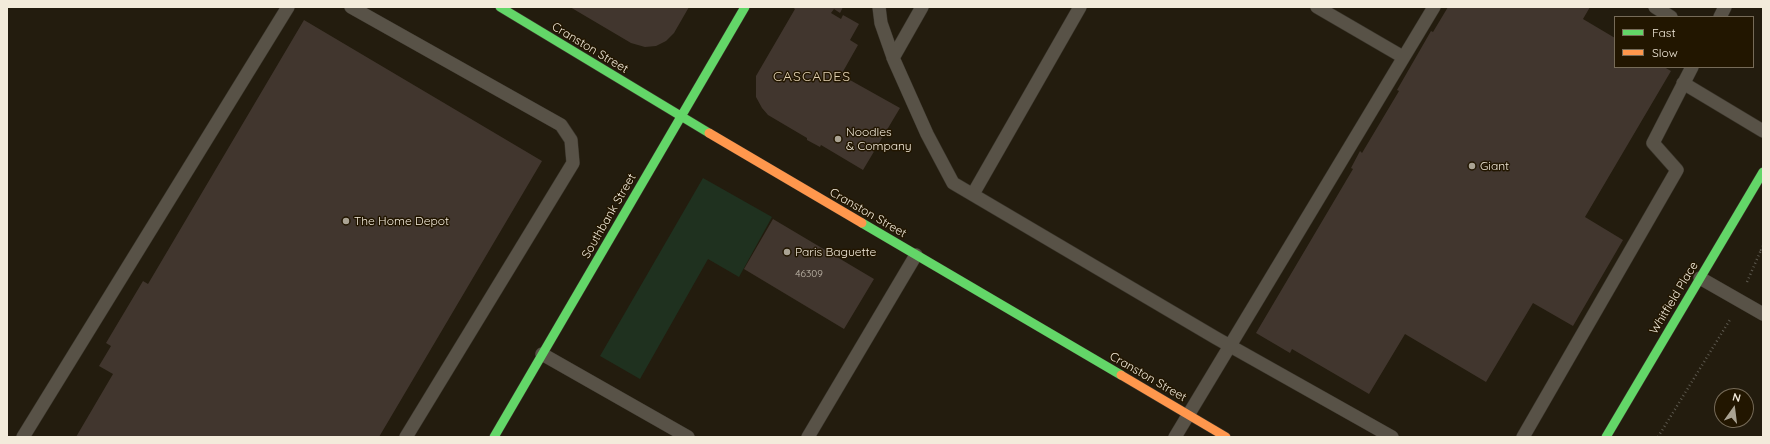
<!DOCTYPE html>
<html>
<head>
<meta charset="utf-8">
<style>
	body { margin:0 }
	#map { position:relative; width:1770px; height:444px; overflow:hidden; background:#231c0e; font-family:Quicksand,sans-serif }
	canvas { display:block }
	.frame { position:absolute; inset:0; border:8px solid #f3ebdb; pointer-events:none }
	.legend { position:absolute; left:1614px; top:16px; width:140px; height:52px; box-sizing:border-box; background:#221600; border:1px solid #766b58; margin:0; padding:5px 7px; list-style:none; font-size:12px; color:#f3ebdb }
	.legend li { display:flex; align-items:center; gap:8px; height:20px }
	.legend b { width:20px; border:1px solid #766b58 }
	.north { position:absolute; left:1714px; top:388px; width:40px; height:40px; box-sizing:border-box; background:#221600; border:1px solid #766b58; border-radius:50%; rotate:14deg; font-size:11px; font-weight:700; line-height:16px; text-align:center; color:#f3ebdb }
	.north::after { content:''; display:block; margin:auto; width:14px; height:18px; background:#aaa393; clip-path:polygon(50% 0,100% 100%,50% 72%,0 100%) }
</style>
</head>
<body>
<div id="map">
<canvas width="1770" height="444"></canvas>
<div class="frame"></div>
<ul class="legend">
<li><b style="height:5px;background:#63d668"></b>Fast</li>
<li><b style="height:5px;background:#ff974d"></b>Slow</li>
</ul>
<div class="north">N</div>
</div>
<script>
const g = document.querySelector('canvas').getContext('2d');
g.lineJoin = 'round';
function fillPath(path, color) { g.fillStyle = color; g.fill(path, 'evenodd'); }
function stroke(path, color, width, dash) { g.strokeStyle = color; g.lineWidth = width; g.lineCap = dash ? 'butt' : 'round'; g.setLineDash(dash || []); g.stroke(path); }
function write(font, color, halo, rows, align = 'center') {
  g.font = font + ' Quicksand,sans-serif'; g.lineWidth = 3; g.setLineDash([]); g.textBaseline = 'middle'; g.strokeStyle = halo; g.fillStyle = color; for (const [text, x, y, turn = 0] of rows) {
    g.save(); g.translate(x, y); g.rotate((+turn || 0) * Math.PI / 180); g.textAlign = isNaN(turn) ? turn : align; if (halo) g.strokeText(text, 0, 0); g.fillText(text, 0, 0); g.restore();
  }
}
const green = new Path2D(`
	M703,178L772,217L739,277L708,259L640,379L600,356Z`);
const building = new Path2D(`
	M570,7H689L674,33L666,41L656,46L645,47L631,43Z
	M792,7H843L840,13L834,9L831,13L841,19L843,15L859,24L850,40L858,45L841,75L900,108L863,170L821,145L820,147L807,140V138L768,115L762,108L756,97V76L795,9Z
	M1448,7H1590L1583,19L1615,38V67H1664L1671,71L1585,217L1623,240L1573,326L1533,303L1486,382L1405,334L1369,394L1292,349L1290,353L1256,333L1353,169L1351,168L1360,151L1362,153L1399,91L1397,90L1431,31L1433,32Z
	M304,20L542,161L379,437H76L113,374L99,366L111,346L106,343L143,281L148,284Z
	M773,219L874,279L844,329L744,269Z`);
const path = new Path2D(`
	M1763,246L1761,250L1763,253
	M1747,282L1761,250
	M1658,437L1731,318`);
const lane = new Path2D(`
	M351,7L561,125L571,140L573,163L406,437
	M879,7L881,23L894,60L927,134L953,183L1216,338L1392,437
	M1317,7L1403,57
	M1655,7L1671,17
	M1720,17L1725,7
	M893,58L922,7
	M1683,83L1763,131
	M973,194L1080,7
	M1700,278L1763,314
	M542,354L688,437
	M23,437L288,7
	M808,437L916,255
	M1175,437L1434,7
	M1523,437L1677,170L1653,143L1692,67`);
const fast = new Path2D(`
	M500,7L709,133
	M862,223L1121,375
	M494,437L745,7
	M1606,437L1763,172`);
const slow = new Path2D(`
	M709,133L862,223
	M1121,375L1226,437`);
const markers = [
	[838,139,4,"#aaa393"],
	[1472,166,4,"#aaa393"],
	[346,221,4,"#aaa393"],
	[787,252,4,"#aaa393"]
];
const numberNames = [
	["46309",809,274]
];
const streetNames = [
	["Cranston Street",590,48,31],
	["Cranston Street",868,213,30],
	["Southbank Street",609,216,-60],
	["Whitfield Place",1674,298,-59],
	["Cranston Street",1148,377,30]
];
const poiNames = [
	["Noodles",846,132],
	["& Company",846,146],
	["Giant",1480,166],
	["The Home Depot",354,221],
	["Paris Baguette",795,252]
];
const quarterNames = [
	["CASCADES",812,77]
];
fillPath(green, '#1f311f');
fillPath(building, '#41362e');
stroke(lane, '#3a352b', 14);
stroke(fast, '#3a352b', 10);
stroke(slow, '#3a352b', 10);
stroke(path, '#5c584e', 2.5, [1, 3]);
stroke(lane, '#585247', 13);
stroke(fast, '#63d668', 9);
stroke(slow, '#ff974d', 9);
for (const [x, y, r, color] of markers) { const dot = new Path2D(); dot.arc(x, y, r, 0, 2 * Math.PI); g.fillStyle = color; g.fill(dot); stroke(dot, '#221600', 1.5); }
write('10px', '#c6beb0', null, numberNames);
write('12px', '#f3ebdb', '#221600', streetNames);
write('12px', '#f3ebdb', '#221600', poiNames, 'left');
g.letterSpacing = '1px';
write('14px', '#e1d0b1', '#221600', quarterNames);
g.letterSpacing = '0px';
</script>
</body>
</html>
